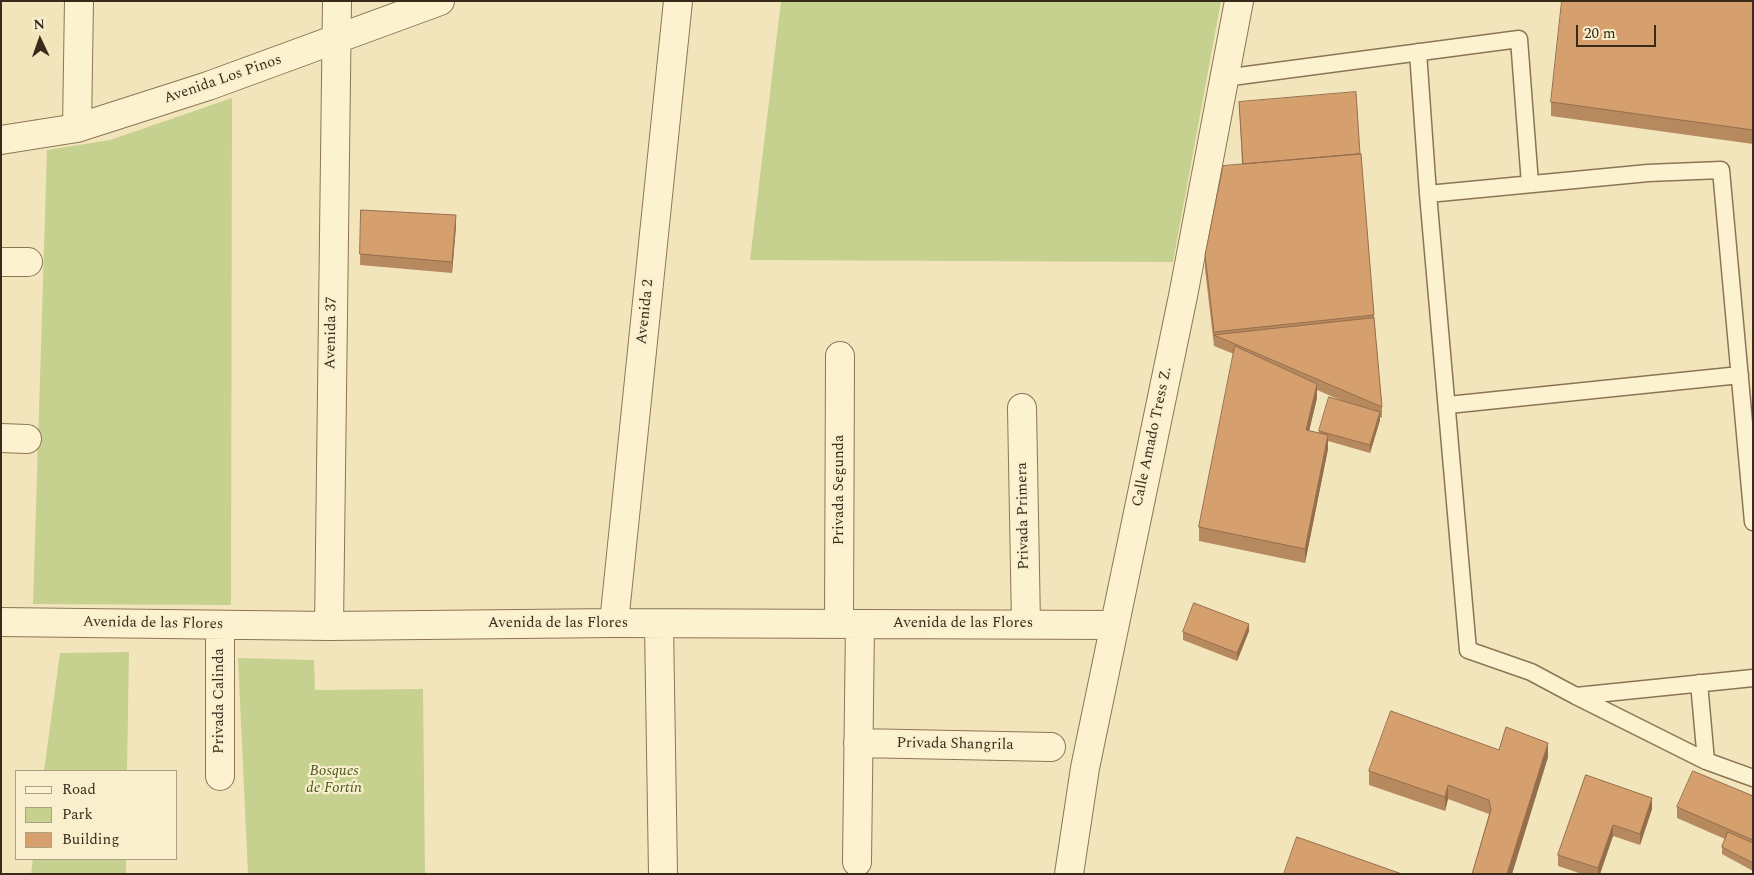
<!DOCTYPE html>
<html>
<head>
<meta charset="utf-8">
<style>
	body { margin:0 }
	#map { position:relative; width:1754px; height:875px; overflow:hidden; background:#f2e5bc; font-family:Spectral,serif }
	canvas { display:block }
	.frame { position:absolute; inset:0; border:2px solid #392b1a; pointer-events:none }
	.legend { position:absolute; left:15px; top:770px; width:162px; height:90px; box-sizing:border-box; background:#f9efcd; border:1px solid #aca185; margin:0; padding:6px 9px; list-style:none; font-size:15px; color:#392b1a }
	.legend li { display:flex; align-items:center; gap:10px; height:25px }
	.legend b { width:25px; border:1px solid #aca185 }
	.north { position:absolute; left:15px; top:15px; width:50px; height:50px; -webkit-text-stroke:4px #f9efcd; paint-order:stroke; rotate:357deg; font-size:14px; font-weight:700; line-height:20px; text-align:center; color:#392b1a }
	.north::after { content:''; display:block; margin:auto; width:18px; height:22px; background:#392b1a; clip-path:polygon(50% 0,100% 100%,50% 72%,0 100%) }
	.scale { position:absolute; left:1576px; top:25px; width:80px; height:22px; box-sizing:border-box; border:2px solid #392b1a; border-top:0; padding-left:6px; font-size:15px; line-height:18px; white-space:nowrap; color:#392b1a; -webkit-text-stroke:4px #f9efcd; paint-order:stroke }
</style>
</head>
<body>
<div id="map">
<canvas width="1754" height="875"></canvas>
<div class="frame"></div>
<ul class="legend">
<li><b style="height:6px;background:#fcf2d0"></b>Road</li>
<li><b style="height:14px;background:#c6d18f"></b>Park</li>
<li><b style="height:14px;background:#d59f6e"></b>Building</li>
</ul>
<div class="north">N</div>
<div class="scale">20 m</div>
</div>
<script>
const g = document.querySelector('canvas').getContext('2d');
g.lineJoin = 'round';
function fillPath(path, color) { g.fillStyle = color; g.fill(path, 'evenodd'); }
function stroke(path, color, width, dash) { g.strokeStyle = color; g.lineWidth = width; g.lineCap = dash ? 'butt' : 'round'; g.setLineDash(dash || []); g.stroke(path); }
function write(font, color, halo, rows, align = 'center') {
  g.font = font + ' Spectral,serif'; g.lineWidth = 4.5; g.setLineDash([]); g.textBaseline = 'middle'; g.strokeStyle = halo; g.fillStyle = color; for (const [text, x, y, turn = 0] of rows) {
    g.save(); g.translate(x, y); g.rotate((+turn || 0) * Math.PI / 180); g.textAlign = isNaN(turn) ? turn : align; if (halo) g.strokeText(text, 0, 0); g.fillText(text, 0, 0); g.restore();
  }
}
const green = new Path2D(`
	M781,1H1221L1173,262L750,260Z
	M232,98L231,605L33,604L47,150L110,140Z
	M129,652L127,771H44L60,653Z
	M238,658L314,660L315,690L423,689L425,874H248Z
	M33,859H126V874H31Z`);
const service = new Path2D(`
	M1418,52L1428,194L1468,650L1531,672L1576,696L1706,761L1753,778
	M1224,78L1519,39L1530,184
	M1428,194L1648,173L1721,170L1753,522
	M1448,405L1740,375
	M1699,683L1706,761
	M1576,696L1753,678`);
const minor = new Path2D(`
	M77,128L79,1
	M1,140L77,128L208,86L440,1
	M1,262H28
	M1022,408L1026,624
	M1,438L27,439
	M1,622L329,626L614,623L1114,625
	M614,623L678,1
	M659,624L663,874
	M839,624L840,356
	M220,625V776
	M329,626L337,1
	M858,743L1051,747
	M857,862L860,624
	M1069,874L1085,768L1183,296L1239,1`);
const wall = new Path2D(`
	M1753,1V144L1551,116V102Z
	M1239,102L1360,154L1382,407V418L1380,417V420L1370,453L1328,441V449L1305,563L1199,541V527L1234,354L1214,346L1205,269V255L1242,164ZM1317,390L1345,402L1319,431V433L1309,431L1317,398Z
	M361,210L456,226L452,273L360,265Z
	M1249,631L1237,661L1183,640V632Z
	M1499,750L1548,757L1512,874H1472L1489,814L1448,799L1445,811L1369,785V771Z
	M1586,775L1652,809L1640,845L1613,836L1600,874H1582L1558,866V855Z
	M1753,796V871L1722,854V847L1725,839L1677,818V807Z`);
const shadedWall = new Path2D(`
	M456,215V226L452,273V262Z
	M1317,384V398L1306,444V430Z
	M1380,412V420L1370,453V445Z
	M1328,435V449L1305,563V549Z
	M1249,624V631L1237,661V653Z
	M1548,743V757L1512,874H1507Z
	M1448,785V799L1445,811V797Z
	M1652,798V809L1640,845V834Z
	M1613,825V836L1600,874H1598V868Z`);
const building = new Path2D(`
	M1562,1H1753V130L1551,102Z
	M1356,92L1360,154L1243,164L1239,102Z
	M1361,154L1374,315L1214,332L1205,255L1223,166Z
	M361,210L456,215L452,262L360,254Z
	M1374,318L1382,407L1214,335Z
	M1235,346L1317,384L1306,430L1328,435L1305,549L1199,527Z
	M1329,397L1380,412L1370,445L1319,431Z
	M1194,603L1249,624L1237,653L1183,632Z
	M1391,711L1499,750L1506,727L1548,743L1507,874H1472L1491,810L1489,800L1448,785L1445,797L1369,771Z
	M1693,771L1753,796V840L1677,807Z
	M1586,775L1652,798L1640,834L1613,825L1598,868L1558,855Z
	M1728,832L1753,843V863L1722,847Z
	M1297,837L1402,874H1284Z`);
const streetNames = [
	["Avenida Los Pinos",223,80,-19],
	["Avenida 2",646,312,-84],
	["Avenida 37",332,333,-89],
	["Calle Amado Tress Z.",1153,437,-78],
	["Privada Segunda",840,490,-90],
	["Privada Primera",1024,516,-91],
	["Avenida de las Flores",153,624,1],
	["Avenida de las Flores",558,624],
	["Avenida de las Flores",963,624],
	["Privada Calinda",220,701,-90],
	["Privada Shangrila",955,745,1]
];
const parkNames = [
	["Bosques",334,772],
	["de Fortín",334,789]
];
fillPath(green, '#c6d18f');
stroke(service, '#8c7554', 19);
stroke(minor, '#8c7554', 30);
stroke(service, '#fcf2d0', 16);
stroke(minor, '#fcf2d0', 28);
fillPath(wall, '#b7895f');
fillPath(shadedWall, '#956f4d');
fillPath(building, '#d59f6e');
stroke(building, '#956f4d', 1);
write('15px', '#392b1a', '#f9efcd', streetNames);
write('italic 15px', '#46581f', '#f9efcd', parkNames);
</script>
</body>
</html>
